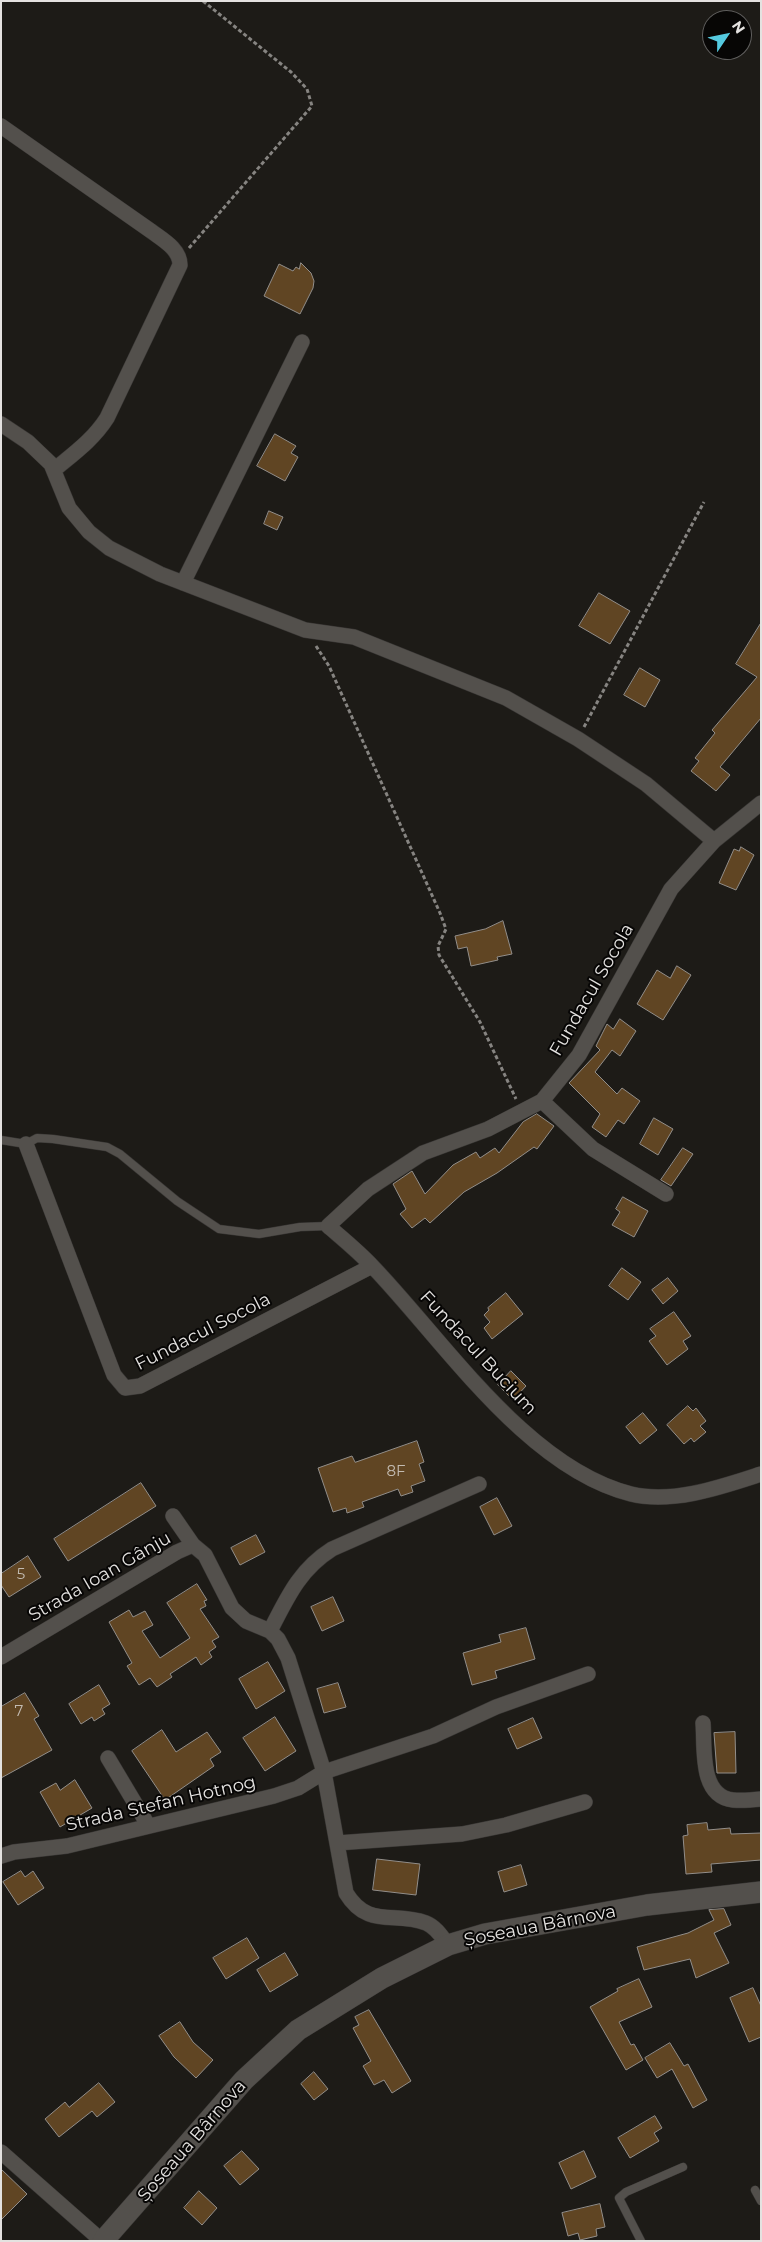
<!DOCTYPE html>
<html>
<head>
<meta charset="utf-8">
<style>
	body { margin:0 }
	#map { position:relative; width:762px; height:2242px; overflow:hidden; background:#1d1b17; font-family:Montserrat,sans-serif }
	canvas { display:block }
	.frame { position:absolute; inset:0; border:2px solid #e4e2e0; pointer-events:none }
	.north { position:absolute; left:702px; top:10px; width:50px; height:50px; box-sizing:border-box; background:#070605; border:1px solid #5f5e5d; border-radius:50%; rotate:56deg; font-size:14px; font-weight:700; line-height:20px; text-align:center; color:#e4e2e0 }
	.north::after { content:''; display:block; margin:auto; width:18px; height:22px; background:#55cae0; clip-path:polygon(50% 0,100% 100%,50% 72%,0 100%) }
</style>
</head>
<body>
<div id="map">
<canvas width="762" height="2242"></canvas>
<div class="frame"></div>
<div class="north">N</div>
</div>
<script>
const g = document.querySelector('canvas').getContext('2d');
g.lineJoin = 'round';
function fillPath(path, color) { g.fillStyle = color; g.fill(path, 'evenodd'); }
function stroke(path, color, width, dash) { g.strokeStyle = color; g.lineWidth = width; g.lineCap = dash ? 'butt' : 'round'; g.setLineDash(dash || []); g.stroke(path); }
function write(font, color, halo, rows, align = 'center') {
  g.font = font + ' Montserrat,sans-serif'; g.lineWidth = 4; g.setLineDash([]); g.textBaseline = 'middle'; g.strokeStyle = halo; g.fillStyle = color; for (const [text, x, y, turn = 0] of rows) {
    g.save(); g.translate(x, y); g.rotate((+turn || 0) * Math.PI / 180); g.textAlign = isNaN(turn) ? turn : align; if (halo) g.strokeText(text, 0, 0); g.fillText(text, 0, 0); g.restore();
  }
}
const building = new Path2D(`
	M301,263L311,273L314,281L313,288L300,314L264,296L279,264L293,271L296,267L299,269Z
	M275,434L296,446L291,453L298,457L285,481L257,466Z
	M269,511L283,517L277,530L264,524Z
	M599,593L630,611L610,644L579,626Z
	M761,623V718L720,767L730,775L716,791L691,771L699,761L695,758L715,733L712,730L757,677L736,664Z
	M640,668L660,680L645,707L624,695Z
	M741,847L754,855L736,890L719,883L734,849L739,851Z
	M503,921L512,954L497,957L498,960L471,966L467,947L458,949L455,936L485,929Z
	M677,966L691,975L663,1020L637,1004L657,970L670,978Z
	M620,1019L636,1031L620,1056L612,1050L595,1072L617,1094L622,1088L640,1101L624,1124L618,1120L606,1137L592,1127L600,1114L569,1083L600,1050L596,1046L607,1024L613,1029Z
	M537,1114L554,1126L537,1149L534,1147L497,1173L464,1192L430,1223L425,1218L412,1228L400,1214L406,1209L393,1184L412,1171L425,1194L453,1165L476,1152L480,1158L495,1148L499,1153L523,1122Z
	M654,1118L673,1129L658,1155L640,1144Z
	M683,1148L693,1154L671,1186L661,1180Z
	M623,1197L648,1211L634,1237L612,1225L620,1212L616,1209Z
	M622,1268L641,1282L628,1300L609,1286Z
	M668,1278L678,1291L663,1304L652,1290Z
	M506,1293L523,1314L492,1339L484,1328L490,1322L484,1315L489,1310L488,1308Z
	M674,1312L691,1336L683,1341L688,1349L667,1365L649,1341L656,1336L650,1329Z
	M511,1371L526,1386L513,1400L498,1385Z
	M688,1406L693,1411L696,1408L706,1421L700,1426L706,1432L694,1442L691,1438L684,1444L667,1425Z
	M643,1413L657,1430L640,1444L626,1427Z
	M417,1441L424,1462L419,1464L425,1481L411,1486L413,1492L401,1496L398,1489L362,1502L364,1507L347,1513L346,1508L333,1512L318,1468L352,1456L355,1462Z
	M141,1483L156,1506L68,1561L54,1539Z
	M497,1498L512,1526L494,1535L480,1507Z
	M256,1535L265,1552L240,1565L231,1548Z
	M28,1556L41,1577L9,1597L1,1585V1574Z
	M197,1584L207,1600L204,1601L206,1606L200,1609L219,1637L212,1641L216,1647L209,1652L212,1657L201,1665L196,1657L170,1674L172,1677L157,1687L150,1678L139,1685L127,1666L132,1663L109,1622L129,1610L133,1617L145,1611L153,1625L142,1631L160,1658L190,1638L167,1603Z
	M333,1597L344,1621L322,1631L311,1607Z
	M526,1628L535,1659L495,1671L497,1678L472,1685L463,1653L501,1642L499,1635Z
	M268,1662L285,1691L256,1709L239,1679Z
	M338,1683L346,1707L324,1713L317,1689Z
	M99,1685L110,1704L102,1709L105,1714L94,1721L92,1717L81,1724L69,1704Z
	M25,1693L39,1716L34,1719L52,1750L1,1778V1707Z
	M275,1717L296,1751L265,1771L243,1738Z
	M533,1718L542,1738L517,1749L508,1729Z
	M162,1730L176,1752L207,1732L221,1752L210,1759L214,1766L165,1800L132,1751Z
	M735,1732L736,1773H717L714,1733Z
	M75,1780L92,1808L60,1827L40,1792L56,1783L60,1790Z
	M707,1823L708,1830L730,1828L731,1834L761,1833V1860L711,1864L712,1872L686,1874L683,1836L688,1835L687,1825Z
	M377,1859L420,1864L416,1895L373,1890Z
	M521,1865L527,1885L504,1892L498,1872Z
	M21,1871L25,1877L33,1871L44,1888L18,1905L3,1882Z
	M724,1909L731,1925L714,1933L729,1963L696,1978L690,1959L644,1970L637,1947L688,1933L714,1920L709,1910Z
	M247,1938L259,1958L226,1979L213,1958Z
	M285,1953L298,1975L270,1992L257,1970Z
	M639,1979L652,2007L619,2022L631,2045L634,2044L643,2060L626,2070L590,2007L618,1991L617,1989Z
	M753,1988L761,2006V2037L749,2042L730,1998Z
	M369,2010L411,2081L392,2093L384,2080L374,2085L363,2066L371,2061L353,2028L359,2025L355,2017Z
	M180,2022L193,2042L213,2060L196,2078L174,2057L159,2036Z
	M670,2043L684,2066L688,2064L707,2100L693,2108L672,2069L657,2078L645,2058Z
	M314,2072L328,2089L314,2100L301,2084Z
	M99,2083L115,2102L97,2117L92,2111L59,2137L45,2119L65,2102L69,2107Z
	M655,2116L662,2128L654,2133L659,2141L630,2158L618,2138Z
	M242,2151L259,2169L240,2185L224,2166Z
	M584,2151L596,2177L571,2189L559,2163Z
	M1,2169L27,2194L1,2220Z
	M199,2191L217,2208L202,2225L184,2208Z
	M600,2204L605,2227L596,2229L597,2236L580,2240L578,2233L568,2236L562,2213Z`);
const path = new Path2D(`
	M189,248L312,106L307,89L291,72L203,1
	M316,646L329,666L440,913L446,929L438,946L439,955L480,1022L516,1099
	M584,727L704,502`);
const lane = new Path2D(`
	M1,1140L26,1144L37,1138L53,1139L107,1147L120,1154L177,1201L219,1229L259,1234L300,1227L328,1226
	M755,2190L761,2201
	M641,2241L619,2198L626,2192L683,2167`);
const street = new Path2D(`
	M1,126L151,231C163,240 180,249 180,265L107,418C93,440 73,454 54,470
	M1,424L28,442L51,464L69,508L89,532L109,548L160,574L305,630L354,637L506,698L578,739L646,784L714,841
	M183,583L302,342
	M761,803L714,841L671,889L579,1055L542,1101L488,1129L423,1153L368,1189L328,1226C343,1239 359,1252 373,1267C444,1341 527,1468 631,1494C673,1504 721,1487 761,1474
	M542,1101L593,1149L666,1194
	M26,1144L114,1375L125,1388L140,1386L372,1266
	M173,1516L193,1545L205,1555L232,1608L246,1621L270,1631L278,1639L288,1658L324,1772L346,1893C368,1929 394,1911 426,1923C436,1927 442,1937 448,1945
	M270,1631C287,1598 299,1570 332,1549L479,1484
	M1,1657L177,1552L193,1545
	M703,1723C705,1748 699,1796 733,1800C742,1801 752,1800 761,1799
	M108,1758L148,1825
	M337,1843L462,1834L506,1825L585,1802
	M1,1856L14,1852L67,1846L274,1796L298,1788L324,1772L433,1736L496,1707L588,1674
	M1,2152L102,2241`);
const secondary = new Path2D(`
	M103,2241L244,2080L298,2030L382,1978L448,1945L485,1934L647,1905L761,1892`);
const numberNames = [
	["8F",396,1472],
	["5",21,1575],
	["7",19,1712]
];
const streetNames = [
	["Fundacul Socola",592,990,-60],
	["Fundacul Socola",203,1332,-27],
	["Fundacul Bucium",478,1353,47],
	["Strada Ioan Gânju",100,1577,-30],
	["Strada Stefan Hotnog",161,1804,-13],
	["Șoseaua Bârnova",540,1926,-11],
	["Șoseaua Bârnova",192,2141,-49]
];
fillPath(building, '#604523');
stroke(building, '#928e8a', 1);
stroke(lane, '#383634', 9);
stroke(street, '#383634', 16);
stroke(secondary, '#383634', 22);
stroke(path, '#868481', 3, [4, 2.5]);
stroke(lane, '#53504c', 8);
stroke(street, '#53504c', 15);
stroke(secondary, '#53504c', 21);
write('15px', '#c3bbb1', null, numberNames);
write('18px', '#e4e2e0', '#070605', streetNames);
</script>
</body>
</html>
